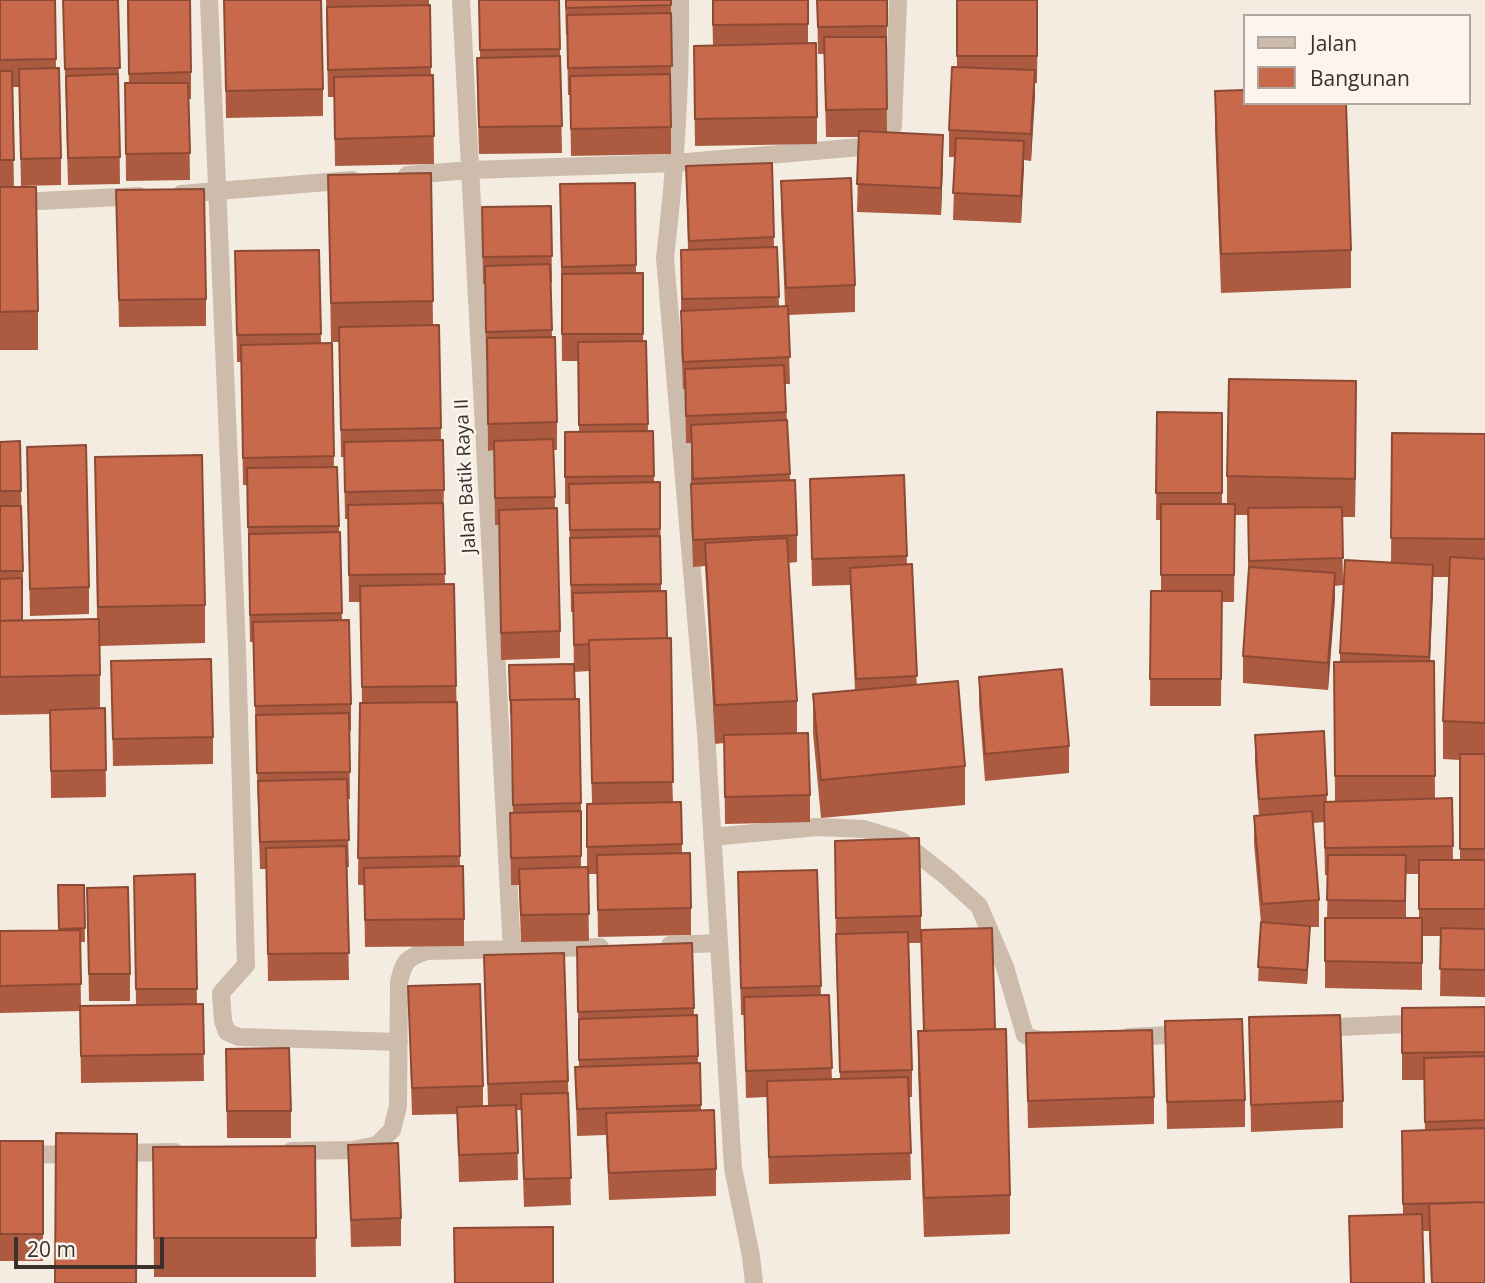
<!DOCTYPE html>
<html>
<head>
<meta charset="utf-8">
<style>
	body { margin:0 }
	#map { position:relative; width:1485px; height:1283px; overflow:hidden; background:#f4ebe1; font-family:"Open Sans",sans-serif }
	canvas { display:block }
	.legend { position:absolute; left:1243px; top:14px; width:228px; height:91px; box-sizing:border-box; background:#fbf5ee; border:2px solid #aea6a0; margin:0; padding:9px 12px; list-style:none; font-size:21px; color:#3b302b }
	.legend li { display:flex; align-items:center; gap:14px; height:35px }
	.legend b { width:35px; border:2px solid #aea6a0 }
	.scale { position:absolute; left:14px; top:1237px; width:150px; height:32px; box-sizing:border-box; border:4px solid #3b302b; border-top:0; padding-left:9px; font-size:21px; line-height:24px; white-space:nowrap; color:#3b302b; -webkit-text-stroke:5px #fbf5ee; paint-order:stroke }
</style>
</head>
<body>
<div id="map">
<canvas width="1485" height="1283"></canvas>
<ul class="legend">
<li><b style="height:9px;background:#cdbbac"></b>Jalan</li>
<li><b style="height:19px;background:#c8694b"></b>Bangunan</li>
</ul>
<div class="scale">20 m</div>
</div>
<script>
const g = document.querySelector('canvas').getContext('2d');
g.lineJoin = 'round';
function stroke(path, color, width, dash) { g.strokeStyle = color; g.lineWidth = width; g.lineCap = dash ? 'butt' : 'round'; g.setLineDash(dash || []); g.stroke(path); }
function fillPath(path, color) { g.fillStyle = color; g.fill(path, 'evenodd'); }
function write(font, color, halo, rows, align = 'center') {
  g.font = font + ' "Open Sans",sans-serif'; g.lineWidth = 5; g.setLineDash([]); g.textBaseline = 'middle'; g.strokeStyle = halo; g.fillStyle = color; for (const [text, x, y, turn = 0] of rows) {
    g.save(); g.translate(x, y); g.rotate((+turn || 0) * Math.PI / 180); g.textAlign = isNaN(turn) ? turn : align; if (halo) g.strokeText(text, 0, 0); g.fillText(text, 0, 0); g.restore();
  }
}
const minor = new Path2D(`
	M209,0L237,648L246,965L221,993L223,1021L227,1032L239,1037L399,1042
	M461,0L512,950
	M680,0C681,86 675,172 665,258L706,733L733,1168L751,1256L754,1283
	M407,175L471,170L675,163L861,147L886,141L893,126L898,0
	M181,194L352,180
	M0,203L139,196
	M712,837L817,827L864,829L900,840L947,877L979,906L1005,967L1025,1035L1035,1039L1049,1041
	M670,945L719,943
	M1318,1028L1426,1023
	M1129,1037L1188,1034
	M291,1151L353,1150L377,1145L392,1130L398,1106L399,982C404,961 406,958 427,951L600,947
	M116,1153L175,1152
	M0,1155L81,1154`);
const wall = new Path2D(`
	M0,0H55L56,68L61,158V185L21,186L19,87H12L14,187L38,311V350H0Z
	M63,0H118L120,184L68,185Z
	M127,0H190L191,72V99H189L190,180L126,181L125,83H129Z
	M224,0L323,89V116L226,118Z
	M326,0H429V5H430L431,75H433L434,164L335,166L334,97H328Z
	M479,0H559L562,153L479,154L477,85V58H480Z
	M565,0H671V154L571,156L570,95H568L567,35H566Z
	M712,0H808V43L817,117V144L695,146L694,73L713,46Z
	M817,0H887V53H886L887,132L943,162L941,215L857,212L859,137H826L824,54H818Z
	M956,0H1038L1037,83H1035L1031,161L1024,160L1021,223L953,220L955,157H949V130L957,67Z
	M1215,91L1351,250V288L1221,293L1215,129Z
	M772,163L774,247H777L779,306H785L781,208V181L855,285V312L788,315L790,384H785L790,480L797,535V562L788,563L797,701V733L810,795V822L725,824L724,743L715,744L705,566L693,567L691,511V443H686L685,389H683L681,338V250L688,249L686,166Z
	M431,173L433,325H439L441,440L444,490L443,517L445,584H454L460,866L464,919V946L365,947L364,885H358L360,703H362L360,602H349L348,519H345L344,457H341L339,342H331L328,175Z
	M635,183L636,273H643V341H646L648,431H653L654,482H660L661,591L667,638L673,802H681L682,853L691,908V935L598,937L597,874H588L589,941L521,942L519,885H511L510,813H513L511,714H510L509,665L575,699L581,803V867H587V804L592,803L589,671L574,672L573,612H571L569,504H565V432H579L578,361H562L560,184Z
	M116,190L206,299V326L119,327Z
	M551,206L552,283H551L552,337L557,422V450H554L555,509L560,631V658L501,660L499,525H495L494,450L488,451L487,359H486L485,284H483L482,207Z
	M319,250L321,343H332L334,467H337L342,621L351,704V731H349L350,799H347L349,867H347L349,980L268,981L266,869H260L253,642H250L247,485H243L241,362H237L235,251Z
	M1157,412L1222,413V504H1227V476L1356,419L1355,517H1342L1343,585L1335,586L1328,690L1243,683V656L1248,575V515H1235L1234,602H1222L1221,706H1150L1151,591H1161V520H1156Z
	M1392,433L1485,434V997L1440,996L1441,936H1422V990L1325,988V918H1327L1328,875H1325L1324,822L1313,823L1319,900V927H1310L1307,984L1258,981L1261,923L1254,843V816H1259L1255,762V735L1324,731L1327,802L1335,801L1334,662H1340V653L1391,562ZM1433,577H1449L1443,721V759L1460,760V860H1453L1452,798L1435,799L1434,661H1430ZM1406,874H1419V918H1406Z
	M0,442L21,491L23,571L22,620L97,619L95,457L205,605V643L100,646V709L105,708L106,797L51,798L50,714L0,715Z
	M27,474L89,587V614L30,616Z
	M904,475L907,565L917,685L965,766V805L821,818L813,733V694L855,690L850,585L812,586L810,479Z
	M111,661L213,737V764L113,766Z
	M979,677L1069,746V773L985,781L979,704Z
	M835,841L921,916V943H909L912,1070V1097H909L911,1180L769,1184L767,1097L746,1098L744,1015H741L738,872L817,870L821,995H829L832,1080L840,1079L836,961Z
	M195,874L197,1004H203L204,1081L81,1083L80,1011L0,1013V931L59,930L58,885H84L85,942H80L81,1006L136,1005L134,876Z
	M87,888L130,974V1001H89Z
	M921,930L995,1029L1010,1195V1234L924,1237L918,1070V1031H924Z
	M692,943L694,1015H697L698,1063H700L701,1111L716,1169V1196L609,1200L606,1135L577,1136L575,1067H579L577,947Z
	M484,955L568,1081L571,1205L524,1207L521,1110H517L518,1180L459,1182L457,1114L412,1115L408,986L483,1086V1106H488Z
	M1485,1007V1283H1431L1429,1231H1422L1424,1283H1350L1349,1216L1403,1215L1402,1131L1425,1130L1424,1080H1402V1008Z
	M1249,1017L1343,1101V1128L1251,1132Z
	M1165,1021L1245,1100V1127L1167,1129Z
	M1026,1033L1154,1097V1124L1028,1128Z
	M226,1049L291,1111V1138H227Z
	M0,1141H43V1261H0Z
	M348,1145L401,1218V1246L351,1247Z
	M315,1146L316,1277H154L153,1147Z`);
const shadedWall = new Path2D(`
	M1035,70V97L1031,161V134Z
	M943,135V162L941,215V188Z
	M1024,141V168L1021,223V196Z
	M1356,381V419L1355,517V479Z
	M1433,565V592L1429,685V657Z
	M1335,573V600L1328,690V663Z
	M1310,926V940L1307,984V970Z`);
const building = new Path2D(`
	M0,0H55L56,59L0,60Z
	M63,0H118L120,68L65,69Z
	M128,0H190L191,72L129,74Z
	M224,0H321L323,89L226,91Z
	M479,0H559L560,49L480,50Z
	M566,0H671V5L566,8Z
	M713,0H808V24L713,25Z
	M817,0H887V26L818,27Z
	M957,0H1037V56H957Z
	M430,5L431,67L328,70L327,7Z
	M671,13L672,66L568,68L567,15Z
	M824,37H886L887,109L826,110Z
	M816,43L817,117L695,119L694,46Z
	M560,56L562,126L479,127L477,58Z
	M952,67L1035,70L1031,134L949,130Z
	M59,68L61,158L21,159L19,69Z
	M0,71H12L14,160H0Z
	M118,74L120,157L68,158L66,76Z
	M670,74L671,127L571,129L570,76Z
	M433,75L434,136L335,139L334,77Z
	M125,83H188L190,153L126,154Z
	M1245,90V103H1346L1351,250L1221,254L1215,91Z
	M859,131L943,135L941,188L857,184Z
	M956,138L1024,141L1021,196L953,193Z
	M772,163L774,237L689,241L686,166Z
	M431,173L433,301L331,303L328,175Z
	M851,178L855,285L786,288L781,181Z
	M635,183L636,265L562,267L560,184Z
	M0,187H36L38,311L0,312Z
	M204,189L206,299L119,300L116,190Z
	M551,206L552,256L483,257L482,207Z
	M777,247L779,297L682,299L681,250Z
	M319,250L321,334L237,335L235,251Z
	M550,264L552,330L486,332L485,266Z
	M643,273V334H562V274Z
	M788,306L790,357L683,362L681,311Z
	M439,325L441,428L341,430L339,327Z
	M555,337L557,422L488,424L487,338Z
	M646,341L648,424L579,425L578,342Z
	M332,343L334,456L243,458L241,345Z
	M784,365L786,412L686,416L685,369Z
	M1229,379L1356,381L1355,479L1227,476Z
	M1157,412L1222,413V493H1156Z
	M787,420L790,474L693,479L691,425Z
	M653,431L654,476L565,477V432Z
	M1392,433L1485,434V539L1391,538Z
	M553,439L555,497L495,498L494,441Z
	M443,440L444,490L345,492L344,442Z
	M20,441L21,491H0V442Z
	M86,445L89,587L30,589L27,447Z
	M202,455L205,605L98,607L95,457Z
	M337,467L339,526L248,527L247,468Z
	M904,475L907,556L812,559L810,479Z
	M795,480L797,535L693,540L691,484Z
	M660,482V529L570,530L569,484Z
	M443,503L445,574L349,575L348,505Z
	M1161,504H1235L1234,575H1161Z
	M0,506H21L23,571H0Z
	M1342,507L1343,558L1249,561L1248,508Z
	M557,508L560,631L501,633L499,510Z
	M340,532L342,613L250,615L249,534Z
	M660,536L661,584L571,585L570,538Z
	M787,538L797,701L715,705L705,543Z
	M1450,557L1485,559V723L1443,721Z
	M1345,560L1433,565L1429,657L1340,653Z
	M912,564L917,676L856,679L850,568Z
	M1249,567L1335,573L1328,663L1243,656Z
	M22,578V620L0,621V579Z
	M454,584L456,686L362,687L360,586Z
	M666,591L667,638L589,640V644L574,645L573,593Z
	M1151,591H1222L1221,679H1150Z
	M99,619L100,675L0,677V621Z
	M349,620L351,704L255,706L253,622Z
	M671,638L673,782L592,783L589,640Z
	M211,659L213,737L113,739L111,661Z
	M1434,661L1435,776H1335L1334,662Z
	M574,664L575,699L510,700L509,665Z
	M1062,669L1069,746L985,754L979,677Z
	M958,681L965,766L821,780L813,694Z
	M579,699L581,803L513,805L511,700Z
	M457,702L460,856L358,858L360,703Z
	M105,708L106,770L51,771L50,710Z
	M349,713L350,772L257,773L256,715Z
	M1324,731L1327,795L1259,799L1255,735Z
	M808,733L810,795L725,797L724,735Z
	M1460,754H1485V849H1460Z
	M347,779L349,840L260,842L258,781Z
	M1452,798L1453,846L1325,848L1324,802Z
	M681,802L682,844L587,847V804Z
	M581,811V856L511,858L510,813Z
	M1312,811L1319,900L1262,904L1254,816Z
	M919,838L921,916L836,918L835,841Z
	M346,846L349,953L268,954L266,848Z
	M690,853L691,908L598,910L597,855Z
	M1328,855H1406L1405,901L1327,900Z
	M1419,860H1485V909H1419Z
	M463,866L464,919L365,920L364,868Z
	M588,867L589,914L521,915L519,869Z
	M817,870L821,986L741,988L738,872Z
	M195,874L197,989H136L134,876Z
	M58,885H84L85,928L59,929Z
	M128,887L130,974H89L87,888Z
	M1325,918H1422V963L1325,961Z
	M1261,922L1310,926L1307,970L1258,967Z
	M992,928L995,1029L924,1031L921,930Z
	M1441,928L1485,929V970L1440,969Z
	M80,930L81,984L0,986V931Z
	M908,932L912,1070L840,1072L836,934Z
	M692,943L694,1008L578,1012L577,947Z
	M564,953L568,1081L488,1084L484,955Z
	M480,984L483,1086L412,1088L408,986Z
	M829,995L832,1068L746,1071L744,997Z
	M203,1004L204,1054L81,1056L80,1006Z
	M1485,1007V1052L1402,1053V1008Z
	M697,1015L698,1056L579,1060V1019Z
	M1340,1015L1343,1101L1251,1105L1249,1017Z
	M1242,1019L1245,1100L1167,1102L1165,1021Z
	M1006,1029L1010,1195L924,1198L918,1031Z
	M1152,1030L1154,1097L1028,1101L1026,1033Z
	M289,1048L291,1111H227L226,1049Z
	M1485,1056V1120L1425,1122L1424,1058Z
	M700,1063L701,1105L577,1109L575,1067Z
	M908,1077L911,1153L769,1157L767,1081Z
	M568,1093L571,1178L524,1179L521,1094Z
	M516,1105L518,1153L459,1155L457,1107Z
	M714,1110L716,1169L609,1173L606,1113Z
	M1485,1128V1202L1403,1204L1402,1131Z
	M56,1133L137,1134L136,1283H55Z
	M0,1141H43V1234H0Z
	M398,1143L401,1218L351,1220L348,1145Z
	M315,1146L316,1238H154L153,1147Z
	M1485,1202V1283H1432L1429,1204Z
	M1422,1214L1424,1283H1351L1349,1216Z
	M553,1227V1283H455L454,1228Z`);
const streetNames = [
	["Jalan Batik Raya II",466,476,-93]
];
stroke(minor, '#cdbbac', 18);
fillPath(wall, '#ac5a40');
fillPath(shadedWall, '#8c4a34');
fillPath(building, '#c8694b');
stroke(building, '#8c4a34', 2);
write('19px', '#3b302b', '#fbf5ee', streetNames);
</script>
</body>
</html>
